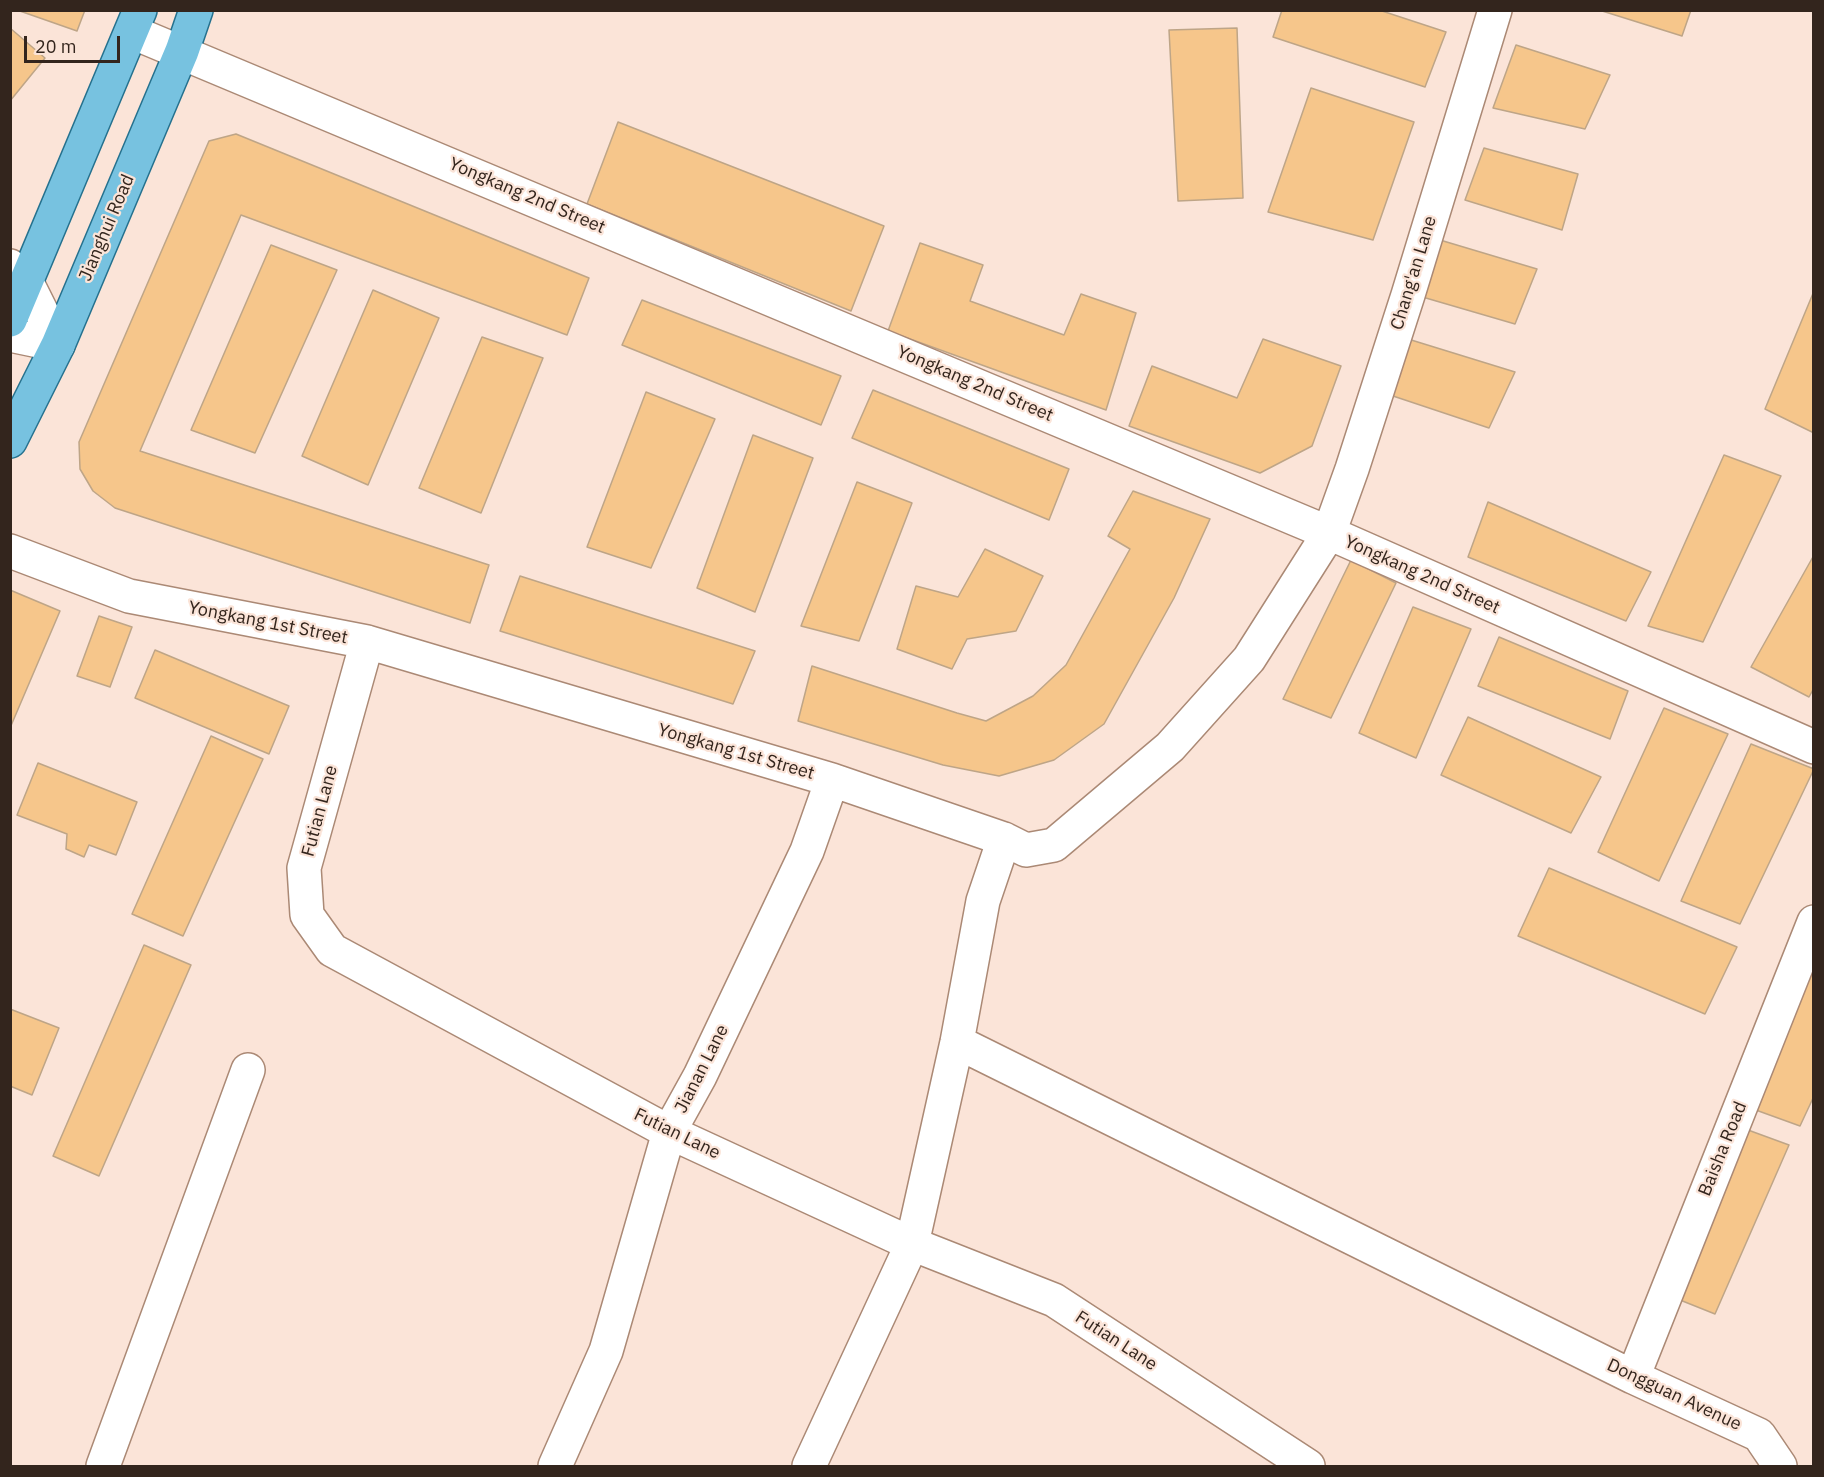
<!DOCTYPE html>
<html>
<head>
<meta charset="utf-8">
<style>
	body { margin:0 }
	#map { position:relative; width:1824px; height:1477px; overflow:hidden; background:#fbe4d8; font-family:"IBM Plex Sans",sans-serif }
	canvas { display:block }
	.frame { position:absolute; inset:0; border:12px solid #33251d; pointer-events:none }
	.scale { position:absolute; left:24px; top:36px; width:96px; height:27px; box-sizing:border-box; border:3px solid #33251d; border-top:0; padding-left:8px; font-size:18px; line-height:21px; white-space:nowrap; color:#33251d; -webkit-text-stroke:4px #fbe4d8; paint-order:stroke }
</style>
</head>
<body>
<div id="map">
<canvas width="1824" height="1477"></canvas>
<div class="frame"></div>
<div class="scale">20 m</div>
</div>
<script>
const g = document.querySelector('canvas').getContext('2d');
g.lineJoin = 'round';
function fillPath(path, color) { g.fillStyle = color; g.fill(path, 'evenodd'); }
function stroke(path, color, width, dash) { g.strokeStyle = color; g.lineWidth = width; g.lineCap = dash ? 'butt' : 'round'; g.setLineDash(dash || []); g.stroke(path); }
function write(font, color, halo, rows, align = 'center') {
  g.font = font + ' "IBM Plex Sans",sans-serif'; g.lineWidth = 4.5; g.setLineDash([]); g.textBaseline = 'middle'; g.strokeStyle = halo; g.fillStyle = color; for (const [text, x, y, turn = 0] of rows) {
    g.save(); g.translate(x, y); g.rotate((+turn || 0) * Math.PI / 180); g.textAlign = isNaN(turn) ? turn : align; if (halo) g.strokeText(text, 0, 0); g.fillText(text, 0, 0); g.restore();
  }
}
const building = new Path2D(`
	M17,10H85L77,31Z
	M1282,10H1379L1446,32L1425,87L1273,37Z
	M1599,10H1691L1682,36Z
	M10,28L45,58L10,101Z
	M1237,28L1243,198L1178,201L1169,30Z
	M1516,45L1610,75L1585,129L1493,108Z
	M1311,88L1414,122L1373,240L1268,212Z
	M618,122L884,226L851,311L587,204Z
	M236,134L589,278L567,335L241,215L140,451L489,565L470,623L115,508L93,491L80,469L79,442L209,141Z
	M1484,148L1578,174L1562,230L1465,200Z
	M1440,240L1537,269L1515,324L1419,296Z
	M920,243L983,265L970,301L1064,335L1081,294L1136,313L1106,410L888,331Z
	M271,245L337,270L255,453L191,430Z
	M373,290L439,318L368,485L302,456Z
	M1814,291V433L1765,409Z
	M642,300L841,376L821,425L622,345Z
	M482,337L543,358L481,513L419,488Z
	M1263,339L1341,366L1312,446L1260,473L1129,426L1152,366L1237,398Z
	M1408,339L1515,372L1489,428L1390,395Z
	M873,390L1069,469L1049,520L852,438Z
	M646,392L715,419L651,568L587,547Z
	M753,435L813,458L755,612L697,588Z
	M1724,455L1781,476L1703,642L1648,626Z
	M857,482L912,503L859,641L801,626Z
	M1133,491L1210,519L1174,598L1104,724L1054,760L999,776L943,765L798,721L812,666L957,713L986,721L1033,696L1066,665L1130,549L1108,536Z
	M1488,502L1651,572L1626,621L1468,557Z
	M985,549L1043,576L1016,631L967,639L952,669L897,649L916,586L958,597Z
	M1814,555V688L1809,697L1751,667Z
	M1351,560L1396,583L1331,718L1283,699Z
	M520,576L755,651L733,704L500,631Z
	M10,590L60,611L10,728Z
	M1413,607L1471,629L1416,758L1359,733Z
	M99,616L132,627L110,687L77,676Z
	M1499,637L1628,691L1610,739L1478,686Z
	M155,650L289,706L269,754L135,698Z
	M1664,708L1728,734L1659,881L1598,852Z
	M1468,717L1601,777L1571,833L1441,775Z
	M211,736L263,759L183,936L132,914Z
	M1751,744L1814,769L1740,924L1681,901Z
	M38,763L137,802L116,855L89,845L84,857L66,849L67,834L17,815Z
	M1549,868L1737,947L1705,1014L1518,936Z
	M144,945L191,965L99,1176L53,1156Z
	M1814,958V1096L1800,1126L1753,1109Z
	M10,1009L59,1028L32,1095L10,1086Z
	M1748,1130L1789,1145L1715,1314L1680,1300Z`);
const minor = new Path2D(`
	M132,32L1329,533L1814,747
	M10,266L27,283L58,345
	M10,335L58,345
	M10,551L129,596L367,642L832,780L1004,839L1026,850L1054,845L1170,747L1249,659L1329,533L1352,469L1408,295L1495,10
	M367,642L304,868L307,915L332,950L669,1132L912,1244L1054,1300L1308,1466
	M957,1042L1633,1377L1759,1435L1780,1466
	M1633,1377L1814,922
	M103,1466L248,1070
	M555,1466L606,1351L669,1132L700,1076L807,851L832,780
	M809,1466L912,1244L957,1042L983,901L1004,839`);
const major = new Path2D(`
	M10,320L140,10
	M10,441L58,345L182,51L196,10`);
const streetNames = [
	["Yongkang 2nd Street",527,196,23],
	["Jianghui Road",107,228,-67],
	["Chang'an Lane",1414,273,-73],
	["Yongkang 2nd Street",975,384,23],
	["Yongkang 2nd Street",1422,575,24],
	["Yongkang 1st Street",268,623,11],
	["Yongkang 1st Street",736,752,16],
	["Futian Lane",320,811,-75],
	["Jianan Lane",702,1069,-63],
	["Futian Lane",677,1134,26],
	["Baisha Road",1723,1149,-68],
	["Futian Lane",1116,1341,33],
	["Dongguan Avenue",1674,1395,25]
];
fillPath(building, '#f6c68b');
stroke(building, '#bea587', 1.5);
stroke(minor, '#ab8975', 36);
stroke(major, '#25718e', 36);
stroke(minor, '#fff', 33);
stroke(major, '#77c2e0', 33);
write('18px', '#33251d', '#fbe4d8', streetNames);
</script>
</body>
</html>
